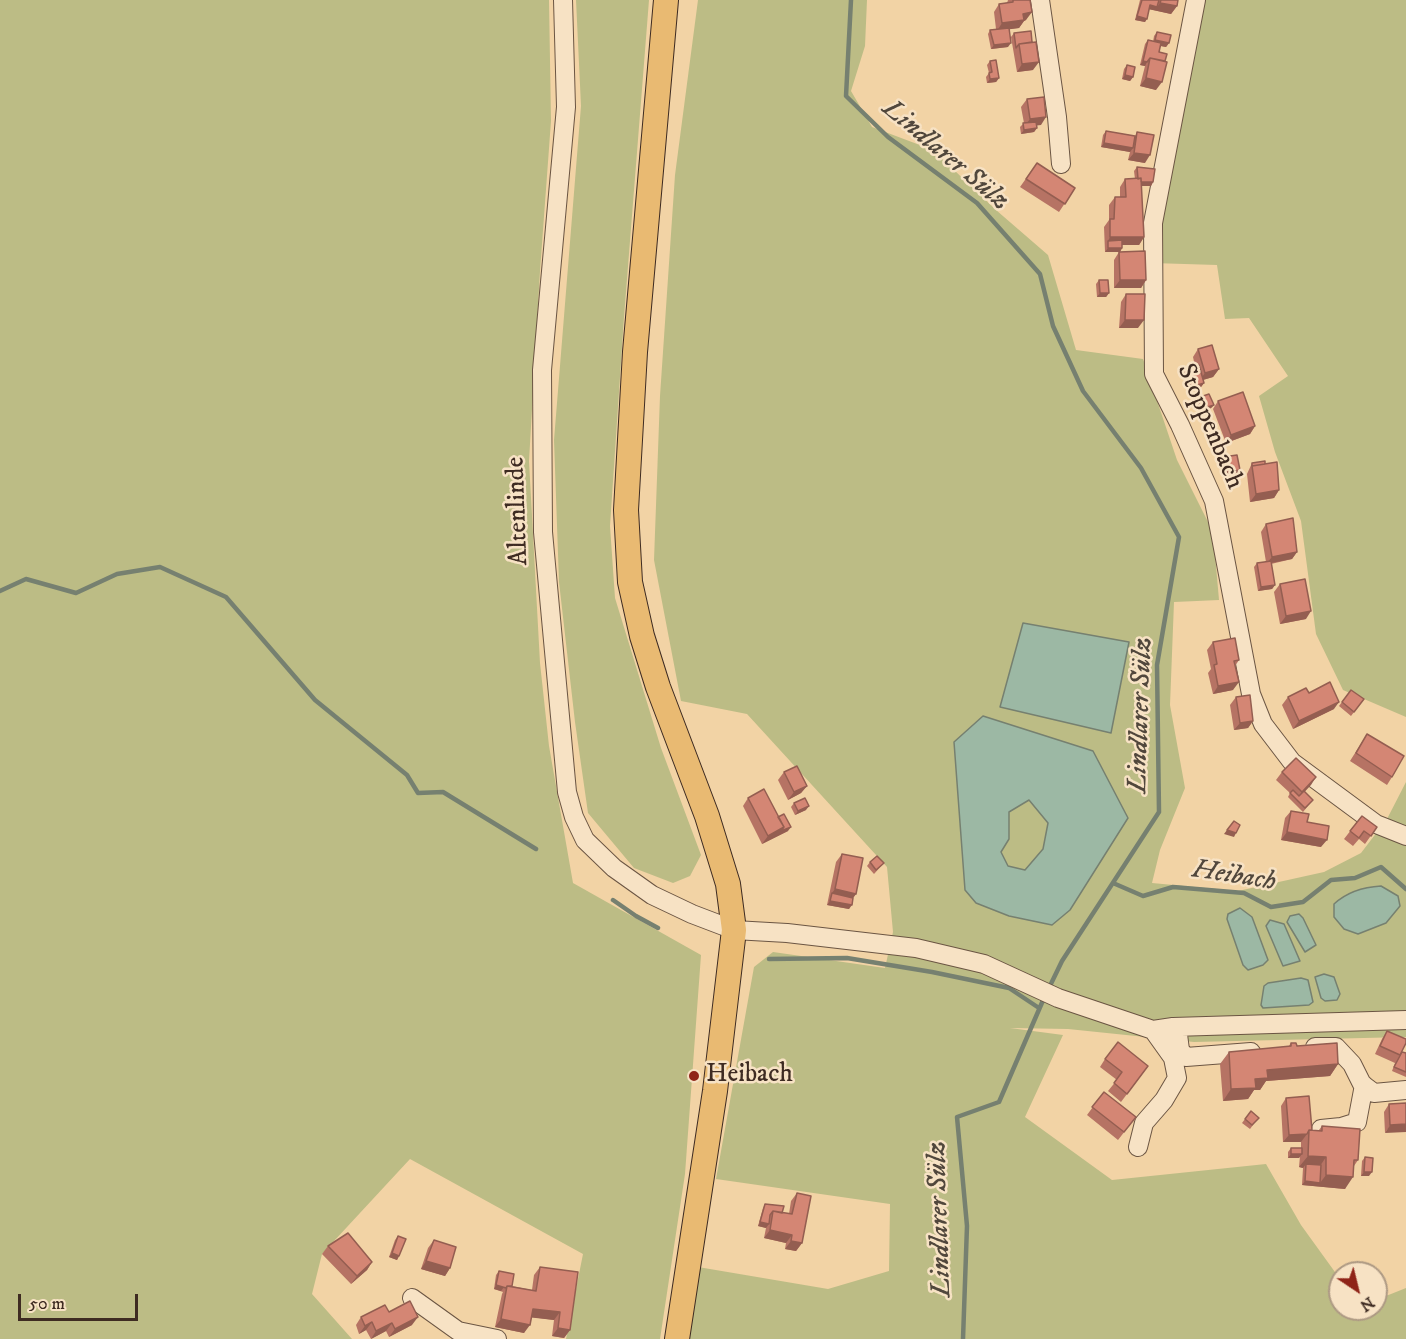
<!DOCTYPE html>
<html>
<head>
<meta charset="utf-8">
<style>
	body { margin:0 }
	#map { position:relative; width:1406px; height:1339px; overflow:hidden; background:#f2d3a5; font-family:"IM FELL DW Pica",serif }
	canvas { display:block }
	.north { position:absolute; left:1328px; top:1261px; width:60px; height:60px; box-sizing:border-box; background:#f7e2c4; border:2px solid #ad9983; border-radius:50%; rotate:145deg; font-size:16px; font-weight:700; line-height:24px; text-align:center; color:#3e2b22 }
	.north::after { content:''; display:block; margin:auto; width:21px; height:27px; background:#8f2418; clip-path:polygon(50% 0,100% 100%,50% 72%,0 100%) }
	.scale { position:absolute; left:18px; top:1294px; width:120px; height:27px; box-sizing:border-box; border:3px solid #3e2b22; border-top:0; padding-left:8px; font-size:18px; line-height:21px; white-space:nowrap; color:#3e2b22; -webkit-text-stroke:4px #f7e2c4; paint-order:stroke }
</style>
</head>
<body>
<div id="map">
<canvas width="1406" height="1339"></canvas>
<div class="north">N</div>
<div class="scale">50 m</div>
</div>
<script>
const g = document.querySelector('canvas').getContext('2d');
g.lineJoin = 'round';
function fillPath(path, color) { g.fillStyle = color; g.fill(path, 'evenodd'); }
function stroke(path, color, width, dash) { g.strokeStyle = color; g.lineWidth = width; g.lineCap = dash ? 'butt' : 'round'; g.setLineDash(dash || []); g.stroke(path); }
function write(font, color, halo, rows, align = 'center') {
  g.font = font + ' "IM FELL DW Pica",serif'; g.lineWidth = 5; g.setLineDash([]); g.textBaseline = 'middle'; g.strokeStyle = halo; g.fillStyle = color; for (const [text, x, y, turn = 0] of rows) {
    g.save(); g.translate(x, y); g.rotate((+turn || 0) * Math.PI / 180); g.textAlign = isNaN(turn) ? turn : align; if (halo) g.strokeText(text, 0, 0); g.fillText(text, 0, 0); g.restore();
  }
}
const green = new Path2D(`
	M0,0H549L551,121L540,271L529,461L540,663L549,746L573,883L701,955L685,1174L660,1339H566L583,1254L410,1159L322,1254L312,1294L352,1339H0Z
	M576,0H649L624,317L610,526L615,598L661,748L701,855L690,876L673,883L634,868L588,813L575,722L559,582L554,440L581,106Z
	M698,0H867L865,46L851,91L872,127L933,150L996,210L1048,255L1076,350L1143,359L1177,460L1213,532L1219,600L1174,602L1170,705L1185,788L1160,850L1152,883L1238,891L1324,872L1361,853L1387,819L1406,782V1037L1194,1042L1068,1029L1010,1028L1063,1035L1025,1117L1112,1180L1266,1164L1301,1225L1340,1279V1309H1376V1300L1406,1288V1339H686L698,1267L828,1289L889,1271L890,1204L716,1179L754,967L773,952L885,968L893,932L887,867L747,714L681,701L654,560L660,396L675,175Z
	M1201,0H1406V717L1343,690L1316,634L1301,521L1275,452L1259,396L1288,376L1249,318L1225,319L1217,265L1152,263Z`);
const water = new Path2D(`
	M1023,623L1129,642L1111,733L1000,707Z
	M983,716L1093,751L1128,818L1070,910L1052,925L1009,916L976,903L965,890L954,742ZM1029,800L1048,823L1043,849L1025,870L1008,866L1001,852L1009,839V812Z
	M1381,886L1398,896L1400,906L1386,923L1358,934L1344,929L1334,917V904C1347,892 1363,887 1381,886Z
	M1240,908L1252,917L1268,960L1263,965L1248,970L1243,965L1227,919L1228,914Z
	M1299,914L1303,918L1316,945L1305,952L1287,922L1290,916Z
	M1270,920L1284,924L1300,961L1283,966L1266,926Z
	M1324,974L1334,977L1340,994L1337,1000L1325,1001L1321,998L1315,977Z
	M1301,978L1308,980L1313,1002L1309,1005L1263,1008L1261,1005L1264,986L1268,983Z`);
const stream = new Path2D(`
	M851,0L846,96L888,137L977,203L1040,274L1053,326L1083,391L1141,468L1179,537L1157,665L1159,812L1062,961L1048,990
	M0,591L26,579L76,593L117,574L160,567L226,597L315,700L407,775L418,793L443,792L536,849
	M1113,883L1143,896L1173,887L1244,893L1271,907L1303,902L1331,880L1355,878L1381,867L1406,889
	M613,900L636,916L658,928
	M769,959L847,958L932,972L1009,988L1039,1008
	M963,1339L967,1226L957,1117L999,1102L1044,998`);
const minor = new Path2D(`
	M563,0L566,107L542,370L543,532L567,792L574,817L585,840L614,868L652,895L692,914L734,930L787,933L916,948L984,964L1058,998L1153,1030L1173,1027L1406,1020
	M1040,0L1057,117L1061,164
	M1196,0L1153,223L1154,374L1180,425L1214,501L1251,694L1263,724L1292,762L1376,824L1406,836
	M1177,1027L1180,1050L1186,1057L1251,1052
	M1315,1047H1336L1352,1064L1362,1084L1374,1093L1406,1090
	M1321,1129L1341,1127L1357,1122L1364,1085
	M1138,1147L1144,1123L1164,1100L1177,1078L1173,1058L1153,1030
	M412,1298L458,1331L497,1339`);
const major = new Path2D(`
	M666,0L635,352L626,510L630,582L642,636L658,687L707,816L728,884L734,930L715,1091L677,1339`);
const wall = new Path2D(`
	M1008,0H1030L1026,20L1024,21L1019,28L1009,29L1008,47L991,49L988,34L990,30L996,29L994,12L999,4L1007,3Z
	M1140,0H1178L1177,6L1171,14L1149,9L1145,22L1135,20Z
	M1157,32L1169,43L1166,47L1160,46L1159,52L1156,90L1140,86L1145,66L1140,65L1145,44L1148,40L1153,42L1154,36Z
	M1014,33L1033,70L1017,72L1011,37Z
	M990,61L999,78L996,82L987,83L986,77L989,73L987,65Z
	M1127,65L1133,77L1130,81L1122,79L1124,69Z
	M1027,99L1041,125H1037V128L1034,132L1021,134L1020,127L1024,123L1021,107Z
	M1106,131L1135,136L1137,132L1145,163L1128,160L1130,152L1101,147L1103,135Z
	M1037,163L1075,188L1059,212L1020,187Z
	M1137,167L1153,182L1151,186H1141L1144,237L1139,245H1122V248L1120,252H1105L1104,227L1109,220V205L1115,197H1120V187L1125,179H1135L1134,171Z
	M1119,252L1146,280L1141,288H1114V260Z
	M1099,280L1109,293L1106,297H1097L1096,284Z
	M1126,294L1138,328H1119L1121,302Z
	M1198,349L1219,369L1213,377L1203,380L1204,383L1201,387L1188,391L1183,373L1186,369L1195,366L1193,357Z
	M1197,398L1214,405L1211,408L1199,413L1194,402Z
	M1218,401L1255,426L1250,434L1226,443L1213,409Z
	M1223,457L1237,474L1224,476L1220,461Z
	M1252,463L1265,464L1279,490L1274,498L1250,502L1247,474Z
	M1266,524L1297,552L1292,559L1271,564L1275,585L1272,589L1258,591L1254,567L1257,563L1266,562L1261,532Z
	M1280,584L1306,619L1280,624L1274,592Z
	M1213,642L1239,660L1235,666L1233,690L1213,694L1208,673L1211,669L1207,650Z
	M1351,690L1364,699L1351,716L1339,706Z
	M1309,693L1334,709L1293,729L1282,705L1288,697Z
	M1236,697L1253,721L1248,728L1234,730L1230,705Z
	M1367,734L1392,777L1387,785L1350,761Z
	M784,772L807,786L801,793L788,800L778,780Z
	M1282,772L1316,777L1304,792L1313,800L1303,812L1288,797L1290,793L1276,780Z
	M748,798L778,817L788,831L762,844L743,806Z
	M794,803L806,810L795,815L791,807Z
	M1291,811L1307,822L1321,847L1281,840L1285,818Z
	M1362,816L1377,827L1365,844L1359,839L1353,846L1344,839Z
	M842,854L856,894L853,898L849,909L827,905L836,862Z
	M870,862L884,863L874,874L867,866Z
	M1387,1031L1402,1052L1406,1053V1077L1392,1071L1395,1063L1375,1054L1382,1039Z
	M1291,1043L1338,1064L1330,1076L1266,1081L1260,1090H1254L1248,1099L1223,1101L1220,1064L1229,1052L1288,1047Z
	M1105,1059L1148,1066L1121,1102L1108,1091L1117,1080L1100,1067Z
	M1104,1092L1136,1117L1118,1140L1087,1115Z
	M1286,1098L1312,1130H1319L1322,1126L1358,1160L1354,1166L1345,1189L1302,1185L1303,1168L1299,1167L1300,1156L1299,1158H1288V1152L1291,1148H1301V1142H1283L1281,1106Z
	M1406,1103L1385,1133L1384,1112L1389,1104Z
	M1245,1119L1256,1121L1250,1129L1242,1123Z
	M1365,1157L1369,1176H1361L1362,1161Z
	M797,1193L802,1243L796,1251L785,1249L786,1243L764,1238L766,1228L758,1226L763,1208L765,1204L782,1213L789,1214L791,1201Z
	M398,1236L399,1256L397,1260L389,1257L395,1240Z
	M434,1240L450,1268L445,1276L421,1269L428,1248Z
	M328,1246L372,1262L367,1270L351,1284L322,1254Z
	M540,1267L570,1330L564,1338L552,1336L554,1320L531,1317L524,1333L495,1327L502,1294L503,1292L494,1289L496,1275L499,1271L512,1286L532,1290L534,1275Z
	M389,1312L412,1325L389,1337L386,1331L371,1339L366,1330L359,1334L356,1325L361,1317Z`);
const shadedWall = new Path2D(`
	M1160,3L1177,6L1171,14L1148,9L1150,5L1157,7Z
	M1032,12L1026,20L1024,21L1019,28L997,31L1002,23L1023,14Z
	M1137,16L1147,19L1145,22L1135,20Z
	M1155,40L1169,43L1166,47L1152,44Z
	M1011,43L1008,47L991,49L994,45Z
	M1143,61L1147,62L1145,66L1140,65Z
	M1039,62L1033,70L1017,72L1022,64Z
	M1125,75L1133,77L1130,81L1122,79Z
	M999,78L996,82L987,83L990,79Z
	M1146,78L1162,82L1156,90L1140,86Z
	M1046,117L1041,125L1024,127L1030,119Z
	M1037,128L1034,132L1021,134L1024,130Z
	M1104,143L1133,148L1130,152L1101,147Z
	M1134,153L1150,155L1145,163L1128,160Z
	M1138,182H1153L1151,186H1135Z
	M1110,237H1144L1139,245H1108V241Z
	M1108,248H1122L1120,252H1105Z
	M1120,280H1146L1141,288H1114Z
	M1100,293H1109L1106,297H1097Z
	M1125,320H1144L1138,328H1119Z
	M1219,369L1213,377L1199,381L1205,373Z
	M1204,383L1201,387L1188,391L1191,387Z
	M1214,405L1211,408L1199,413L1201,409Z
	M1255,426L1250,434L1226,443L1231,435Z
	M1240,470L1237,474L1224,476L1227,472Z
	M1279,490L1274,498L1250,502L1256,494Z
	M1297,552L1292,559L1266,564L1272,557Z
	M1275,585L1272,589L1258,591L1261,587Z
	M1311,611L1306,619L1280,624L1286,616Z
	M1239,682L1233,690L1213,694L1218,686Z
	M1339,702L1334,709L1293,729L1299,721Z
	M1253,721L1248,728L1234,730L1240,723Z
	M1316,777L1311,785L1297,800L1302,792Z
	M807,786L801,793L788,800L794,792Z
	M809,806L806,810L795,815L798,811Z
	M784,827H791L788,831L762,844L768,836Z
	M1227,830L1236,833L1234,837L1224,834Z
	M1287,832L1327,840L1321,847L1281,840Z
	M835,889L856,894L850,902L832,893L829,897Z
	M830,901L852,905L849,909L827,905Z
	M1338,1064L1330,1076L1266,1081L1260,1090H1254L1248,1099L1223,1101L1231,1089L1255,1079L1267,1070Z
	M1406,1124V1132L1385,1133L1390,1125Z
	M1307,1134L1301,1142H1283L1289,1135Z
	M1291,1154H1302L1299,1158H1288Z
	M1308,1156L1326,1157L1318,1169L1306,1164L1303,1168L1299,1167Z
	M1364,1172H1372L1369,1176H1361Z
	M1326,1175L1353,1177L1345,1189L1302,1185L1305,1181L1320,1183Z
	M760,1222L769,1224L766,1228L758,1226Z
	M770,1230L792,1235L786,1243L764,1238Z
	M791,1241L802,1243L796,1251L785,1249Z
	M392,1253L399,1256L397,1260L389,1257Z
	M426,1261L450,1268L445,1276L421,1269Z
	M372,1262L367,1270L351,1284L357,1276Z
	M496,1285L504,1287L501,1291L494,1289Z
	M533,1309L560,1312L554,1320L527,1317Z
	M418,1317L412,1325L389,1337L395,1329Z
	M501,1319L530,1325L524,1333L495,1327Z
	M372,1322L366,1330L359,1334L365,1326Z
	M392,1323L386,1331L371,1339L376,1331Z
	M558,1328L570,1330L564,1338L552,1336Z`);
const building = new Path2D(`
	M1013,0H1030L1032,12L1023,14L1024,20L1002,23L999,4L1013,2Z
	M1142,0H1159L1157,7L1150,5L1147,19L1137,16Z
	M1161,0H1178L1177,6L1160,3Z
	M1009,28L1011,43L994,45L990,30Z
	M1031,31L1032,42L1019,44L1016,48L1014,33Z
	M1157,32L1171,35L1169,43L1155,40Z
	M1148,40L1161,43L1159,52L1167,54L1165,61L1150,58L1147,62L1143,61Z
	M1036,42L1039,62L1022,64L1019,44Z
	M1150,58L1167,62L1162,82L1146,78Z
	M996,60L999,78L990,79L989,73L992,72L990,61Z
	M1127,65L1135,67L1133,77L1125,75Z
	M1044,97L1046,117L1030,119L1027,99Z
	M1036,122L1037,128L1024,130L1023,123Z
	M1106,131L1135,136L1133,148L1104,143Z
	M1137,132L1154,135L1150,155L1134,153Z
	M1037,163L1075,188L1065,204L1026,179Z
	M1137,167L1155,169L1153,182H1141V178L1138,179Z
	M1141,178L1144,237H1110V219H1114L1115,197H1126L1125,179Z
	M1122,240V248H1108V241Z
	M1145,251L1146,280H1120L1119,252Z
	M1099,280H1108L1109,293H1100Z
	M1126,294H1145L1144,320H1125Z
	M1212,345L1219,369L1205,373L1198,349Z
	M1199,365L1204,383L1191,387L1186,369Z
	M1243,392L1255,426L1231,435L1218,401Z
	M1209,394L1214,405L1201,409L1197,398Z
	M1237,455L1240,470L1227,472L1223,457Z
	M1265,461V464L1252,466V463Z
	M1277,462L1279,490L1256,494L1252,466Z
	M1293,518L1297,552L1272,557L1266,524Z
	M1271,561L1275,585L1261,587L1257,563Z
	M1305,579L1311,611L1286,616L1280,584Z
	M1235,638L1239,660L1234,661L1239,682L1218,686L1214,665L1217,664L1213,642Z
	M1330,682L1339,702L1299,721L1288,697L1306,688L1309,693Z
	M1351,690L1364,699L1354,712L1342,702Z
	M1250,695L1253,721L1240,723L1236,697Z
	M1367,734L1404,756L1392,777L1356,753Z
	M1296,758L1316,777L1302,792L1282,772Z
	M797,766L807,786L794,792L784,772Z
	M764,789L784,827L768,836L748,798Z
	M1293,790L1299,796L1304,791L1313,800L1305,808L1290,793Z
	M805,798L809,806L798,811L794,803Z
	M1291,811L1309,814L1307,822L1329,826L1327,840L1287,832Z
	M784,814L791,827L781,831L784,827L778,817Z
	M1362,816L1377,827L1371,836L1364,831L1359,838L1350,831Z
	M1234,821L1240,825L1236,833L1227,830Z
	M842,854L863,858L856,894L835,889Z
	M877,856L884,863L876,870L870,862Z
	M832,893L853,898L852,905L830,901Z
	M1387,1031L1406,1039V1043L1400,1055L1380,1046Z
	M1118,1042L1148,1066L1127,1094L1114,1083L1122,1072L1105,1059Z
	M1291,1043H1296L1297,1046L1337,1043L1338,1064L1267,1070L1268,1078L1255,1079L1256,1088L1231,1089L1229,1052L1291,1046Z
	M1402,1052L1406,1053V1072L1394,1067Z
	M1104,1092L1136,1117L1124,1132L1092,1107Z
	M1309,1096L1312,1130H1309L1307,1134L1289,1135L1286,1098Z
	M1406,1103V1124L1390,1125L1389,1104Z
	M1251,1111L1259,1118L1252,1125L1245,1119Z
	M1322,1126L1360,1129L1358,1160H1354L1353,1177L1326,1175V1157L1308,1156L1309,1130L1322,1131Z
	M1291,1148H1302V1154H1291Z
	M1365,1157L1373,1158L1372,1172H1364Z
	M1306,1164L1321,1165L1320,1183L1305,1181Z
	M797,1193L811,1196L802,1243L791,1241L792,1235L770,1230L773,1211L792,1214Z
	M765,1204L784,1206L782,1213L773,1211L770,1215L769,1224L760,1222Z
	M348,1233L372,1262L357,1276L328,1246Z
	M398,1236L406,1239L399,1256L392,1253Z
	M434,1240L456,1247L450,1268L426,1261Z
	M540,1267L578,1272L570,1330L558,1328L560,1312L533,1309L530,1325L501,1319L507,1286L536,1291Z
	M499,1271L514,1274L512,1286H507L506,1288L496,1285Z
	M410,1301L418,1317L395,1329L392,1323L376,1331L372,1322L365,1326L361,1317L385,1305L389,1312Z`);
const markers = [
	[694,1076,6,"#8f2418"]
];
const streetNames = [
	["Stoppenbach",1209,427,67],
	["Altenlinde",519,511,-92]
];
const poiNames = [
	["Heibach",706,1076]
];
const waterNames = [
	["Lindlarer Sülz",945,156,40],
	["Lindlarer Sülz",1142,715,-88],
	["Heibach",1234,877,9],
	["Lindlarer Sülz",941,1219,-92]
];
fillPath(green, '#bcbc85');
fillPath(water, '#9cb8a4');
stroke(water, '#768070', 1.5);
stroke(stream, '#768070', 4.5);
stroke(minor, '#6b5543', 20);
stroke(major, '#3e2b22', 26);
stroke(minor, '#f7e2c4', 18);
stroke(major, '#e9ba72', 24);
fillPath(wall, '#b67364');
fillPath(shadedWall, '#945e51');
fillPath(building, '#d48674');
stroke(building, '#945e51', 1.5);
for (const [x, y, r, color] of markers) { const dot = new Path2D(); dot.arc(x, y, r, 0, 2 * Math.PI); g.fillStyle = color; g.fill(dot); stroke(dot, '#f7e2c4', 2); }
write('26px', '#3e2b22', '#f7e2c4', streetNames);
write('26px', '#3e2b22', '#f7e2c4', poiNames, 'left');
write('italic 27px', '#51473c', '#f7e2c4', waterNames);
</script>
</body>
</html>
